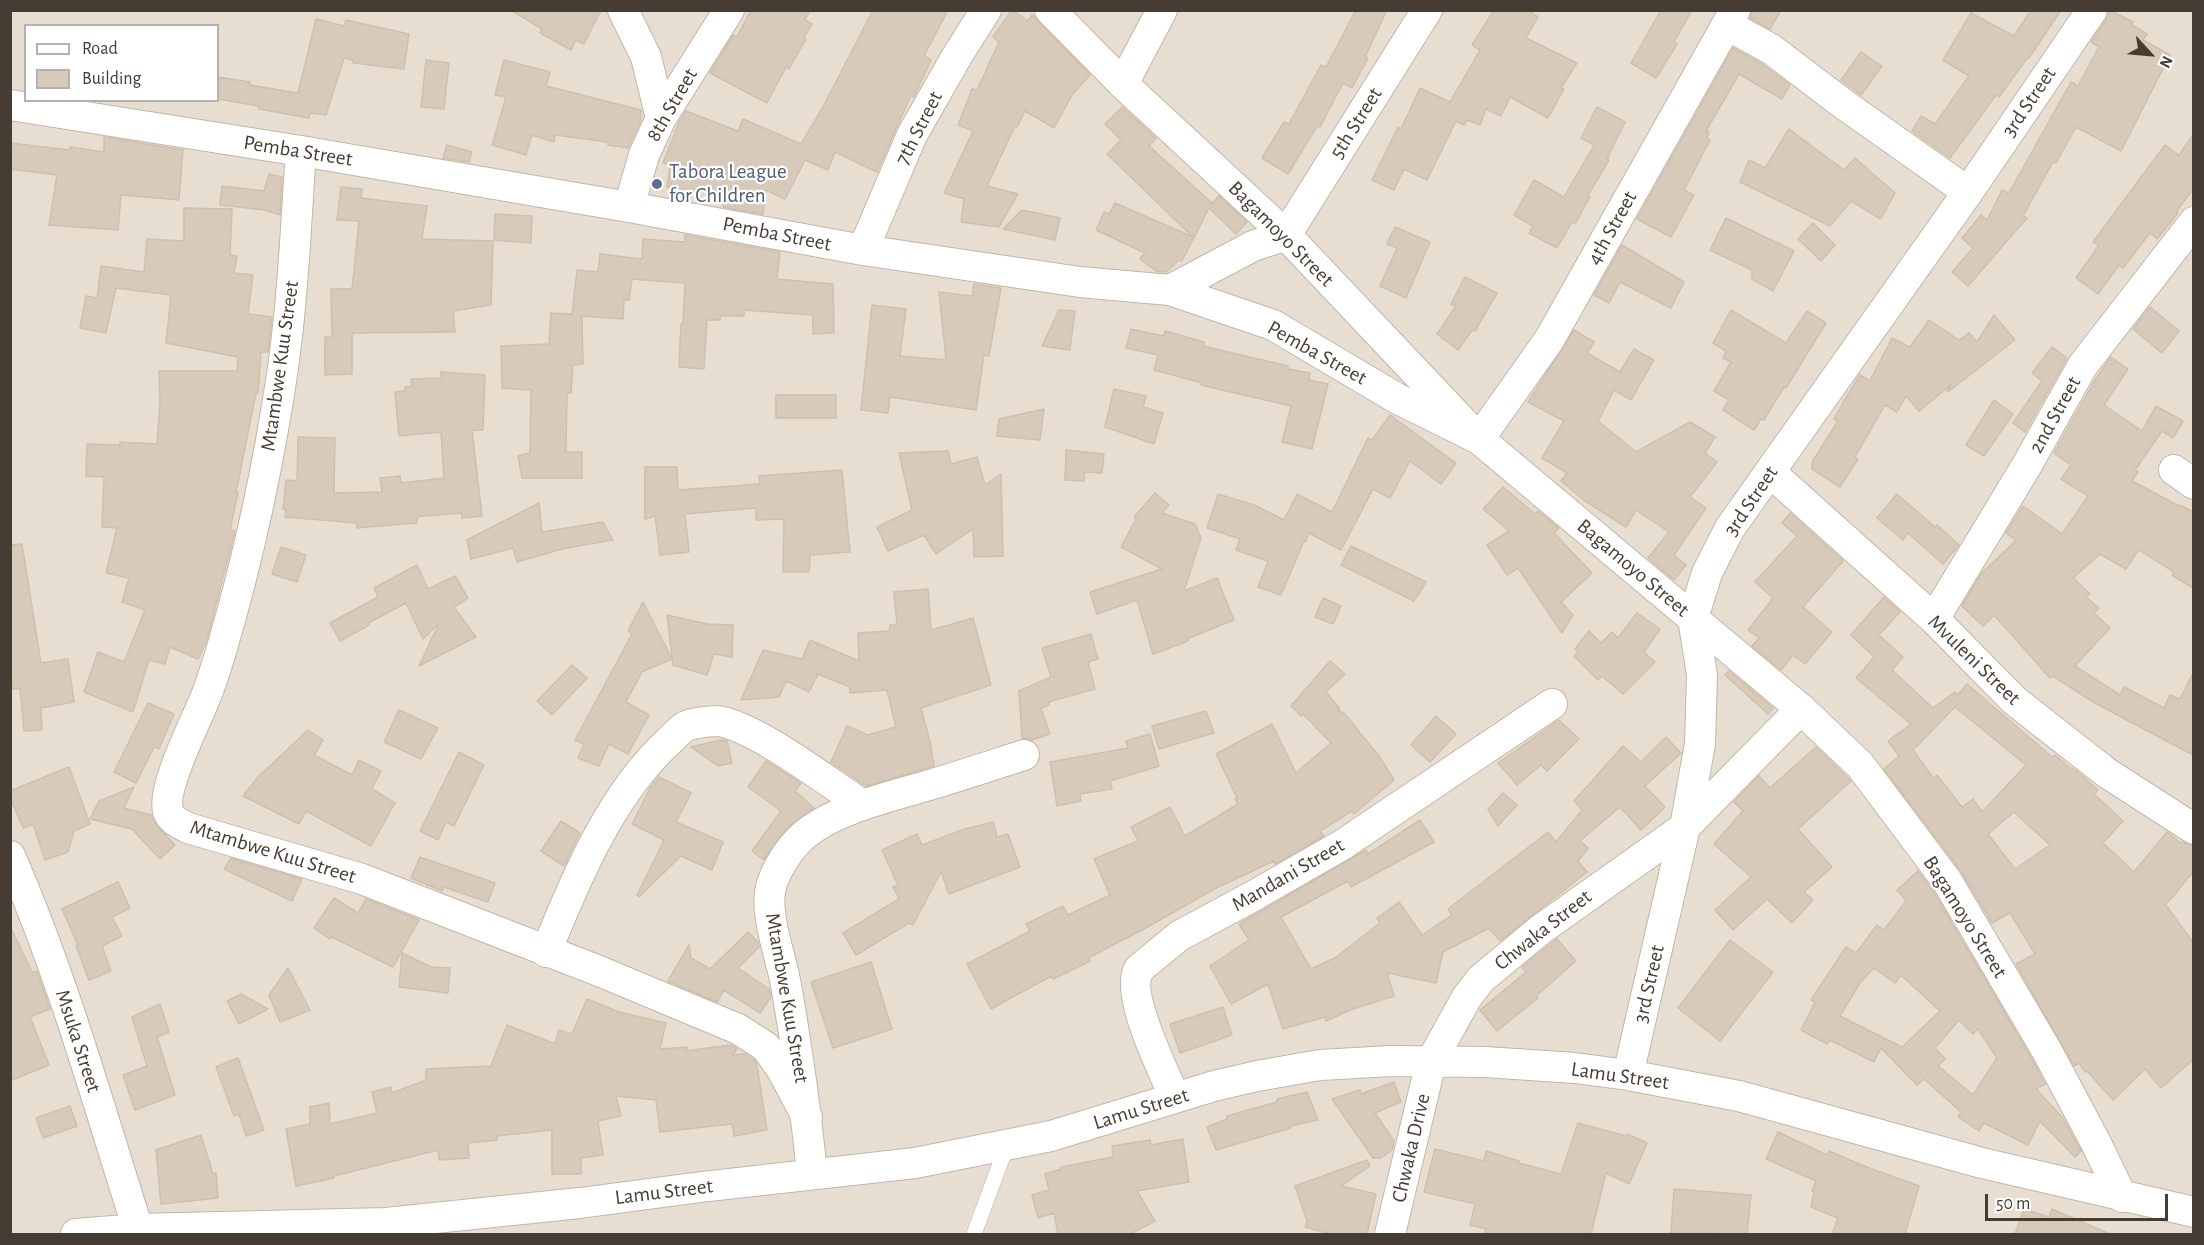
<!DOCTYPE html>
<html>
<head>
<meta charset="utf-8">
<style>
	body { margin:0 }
	#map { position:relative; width:2204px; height:1245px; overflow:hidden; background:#f3ede3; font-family:"Alegreya Sans",sans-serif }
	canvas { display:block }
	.frame { position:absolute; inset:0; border:12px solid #453d33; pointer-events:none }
	.legend { position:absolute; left:24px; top:24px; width:195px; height:78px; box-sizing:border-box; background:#fff; border:2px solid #b5b1ad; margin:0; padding:8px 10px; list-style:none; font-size:18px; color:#453d33 }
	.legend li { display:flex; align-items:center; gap:12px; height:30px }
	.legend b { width:30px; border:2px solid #b5b1ad }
	.north { position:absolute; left:2120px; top:24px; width:60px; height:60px; -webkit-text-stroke:4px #fff; paint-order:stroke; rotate:116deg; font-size:16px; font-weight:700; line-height:24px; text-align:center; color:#453d33 }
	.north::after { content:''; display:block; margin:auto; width:21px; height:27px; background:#453d33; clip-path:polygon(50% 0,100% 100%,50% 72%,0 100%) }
	.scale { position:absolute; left:1985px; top:1194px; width:183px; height:27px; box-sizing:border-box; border:3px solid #453d33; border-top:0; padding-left:8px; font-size:18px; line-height:21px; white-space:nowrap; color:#453d33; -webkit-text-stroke:4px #fff; paint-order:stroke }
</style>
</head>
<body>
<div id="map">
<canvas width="2204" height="1245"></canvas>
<div class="frame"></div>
<ul class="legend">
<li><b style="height:8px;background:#fff"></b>Road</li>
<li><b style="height:16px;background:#d8cabb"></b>Building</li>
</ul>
<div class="north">N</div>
<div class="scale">50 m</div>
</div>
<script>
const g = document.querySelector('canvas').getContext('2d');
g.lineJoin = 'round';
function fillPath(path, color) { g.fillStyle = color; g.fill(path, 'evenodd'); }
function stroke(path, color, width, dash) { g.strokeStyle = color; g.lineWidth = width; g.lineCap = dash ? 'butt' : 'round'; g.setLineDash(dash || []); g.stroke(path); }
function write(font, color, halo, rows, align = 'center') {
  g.font = font + ' "Alegreya Sans",sans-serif'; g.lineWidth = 4.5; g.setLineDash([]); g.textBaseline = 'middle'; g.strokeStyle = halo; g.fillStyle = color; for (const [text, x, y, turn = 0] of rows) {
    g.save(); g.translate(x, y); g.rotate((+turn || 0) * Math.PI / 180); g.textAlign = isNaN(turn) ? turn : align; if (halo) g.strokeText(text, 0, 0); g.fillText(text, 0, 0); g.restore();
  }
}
const residential = new Path2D(`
	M11,11H2193V1234H11ZM26,26H218V100H26Z`);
const building = new Path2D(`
	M511,10H601L584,44L576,40L571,50L540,33L542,29Z
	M751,10H810L805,20L812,24L804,38L806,39L789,69L786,67L767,103L710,73L733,35L737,37Z
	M873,10H948L924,56L931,60L914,97L911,95L877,172L835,152L828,170L805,160L785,199L766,190L763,214L723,207L725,194L667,187L670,165L663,163L679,122L686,111L738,131L743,119L801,144L823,107Z
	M1012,10L1028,21L1032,15L1035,17L1090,75L1072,95L1054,128L1025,111L1017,127L1015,126L987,186L1018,194L999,227L961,222L964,199L944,193L973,131L958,125L972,89L977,90L999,42L993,37Z
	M1356,10H1387L1365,57L1368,58L1352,88L1343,83L1320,127L1317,126L1288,174L1262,158L1284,122L1289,124L1321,65L1326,67Z
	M1494,10H1527L1538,17L1526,38L1577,63L1561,88L1564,89L1548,118L1510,97L1501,116L1486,109L1480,125L1467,120L1464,125L1456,121L1427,180L1404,169L1394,190L1372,180L1398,127L1401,129L1420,88L1450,102L1480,50L1472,45Z
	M1661,10H1692L1674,42L1677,44L1656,78L1631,63Z
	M1752,10H1781L1770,29L1750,18Z
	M2031,10H2061L2029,58L2028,57L1999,97L1996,95L1950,158L1912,131L1921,116L1935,124L1969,76L1943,60L1971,13L2014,36Z
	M2109,10L2133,22L2132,25L2147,34L2143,40L2170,55L2121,151L2076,127L2056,163L2053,162L2023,216L2027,218L1968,286L1952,272L1973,248L1962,238L1981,215L1987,220L2002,190L2009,193L2071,82L2078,86L2099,47L2091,42L2106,20Z
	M316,19L344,26L346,20L409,34L404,69L353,63V60L344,58L326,115L310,113L309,118L259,109V106L218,99V77L250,82V85L298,93Z
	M1733,48L1762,64L1790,85L1782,99L1739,74L1706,131L1709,132L1707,138L1710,140L1684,190L1694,195L1671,237L1637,219Z
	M1861,52L1882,66L1861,95L1841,80Z
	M426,60L449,63L444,109L421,107Z
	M504,60L550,72L546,86L641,110L640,122L628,148L608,145V142L555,135L554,142L532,135L526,155L492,145L506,97L495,95Z
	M1122,107L1156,138L1149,146L1212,203L1210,205L1219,196L1247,222L1236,234L1209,208L1182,261L1179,260L1166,272L1156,271L1140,259L1145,253L1096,230L1104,212L1109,214L1115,203L1193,237L1107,154L1121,140L1105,124Z
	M1597,107L1625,122L1607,159L1609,160L1588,195L1590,197L1575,224L1572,222L1557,248L1529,233L1533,226L1514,215L1534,180L1564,197L1594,145L1581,138Z
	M1789,129L1844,170L1855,158L1895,193L1881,219L1851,201L1830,226L1740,182L1749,160L1765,168Z
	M2193,135V189L2176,212L2178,213L2157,239L2150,233L2123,268L2119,265L2098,294L2076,278L2099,245L2093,242L2165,145L2179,155Z
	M104,137L183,150L179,200L121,195L118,230L49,225L57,175L10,169V143L69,150L70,147L104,152Z
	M447,145L472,152L469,162L443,158Z
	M269,174L282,177L280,215L265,210L220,205L222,186L264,191Z
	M341,187L362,189L361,198L427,206L422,239L493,241L491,305L453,311L455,332L352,333V374L325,375V337H332L331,289H352L359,221L337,220Z
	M184,208L232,209L230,255L237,256L234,273L253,275L248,314L272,317L268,352H261L258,393H256L236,492H238L230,530L235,531L207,639L198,659L170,647L165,664L149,660L133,712L84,692L98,652L124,662L145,610L122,602L129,578L106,573L117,528L102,527L104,477L86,476L87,444L120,445V442L157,444L160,402L159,371H237L238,357L166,343L171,295L116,288L106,333L80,328L86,296L97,298L101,266L144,272L147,239L184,241Z
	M1022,210L1060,218L1055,240L1003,229Z
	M495,214L532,216L531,243L494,240Z
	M1726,218L1794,251L1773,291L1752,279V270L1710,250Z
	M1813,223L1835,245L1821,261L1798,239Z
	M1395,227L1430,242L1406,298L1380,286L1397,248L1387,244Z
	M685,235L780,252L777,279L833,284L834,333L813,334V315L744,310V316H720V320H707L704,369L679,367L681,324H683L685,283L632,279L629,300H624L623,319L582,316L583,364L573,365L571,393H567L566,452H582V478H522L518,456L530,453L531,390L502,388L501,346L549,344L551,313L572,314L577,270L598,272L600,254L642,259L643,239L685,242Z
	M1622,245L1684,282L1671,308L1620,282L1609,303L1594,295Z
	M1465,277L1497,293L1475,331L1472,330L1458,350L1437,334L1456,306L1451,304Z
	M974,284L1001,288L989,356L984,355L976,410L890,397L888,413L861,410L872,305L906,309L900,356L946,360L939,292L972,296Z
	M2150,307L2179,331L2162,353L2133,329Z
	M1059,310L1075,311L1070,350L1042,346Z
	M1731,310L1786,343L1807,311L1826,323L1786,388L1784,387L1764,420L1761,419L1754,430L1723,410L1729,400L1714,391L1731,362L1723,358L1726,351L1713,343Z
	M1994,315L2015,340L1948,392L1947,391L1951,385L1919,411L1906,396L1897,412L1885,405L1855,457L1858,459L1840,487L1812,469V462L1838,421L1834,419L1845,399L1860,375L1870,381L1892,338L1910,347L1929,320L1959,340L1969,333L1977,342Z
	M1131,329L1163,336L1165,331L1204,342L1203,346L1288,366V369L1310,373L1309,380L1328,384L1312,449L1282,442L1291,406L1201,385L1202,383L1154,370L1158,355L1126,348Z
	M1574,330L1594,342L1587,353L1620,372L1634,349L1654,360L1631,400L1614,390L1598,421L1636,452L1690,422L1715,437L1705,453L1717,462L1690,497L1706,508L1674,555L1686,565L1674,580L1648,558L1669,532L1636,510L1626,527L1585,501L1561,481L1567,473L1542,458L1564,421L1528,402Z
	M2052,347L2067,358L2025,432L2013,423L2042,381L2032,373Z
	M2111,357L2128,369L2104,405L2142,431L2156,406L2183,421L2173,438L2162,431L2135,470L2138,472L2132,481L2179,506L2180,505L2193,512V588L2172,575L2174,572L2141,551L2138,550L2126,569L2100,554L2073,578L2090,594L2086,597L2099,608L2094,613L2110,628L2075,666L2120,695L2124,687L2164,708L2170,695L2180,699L2193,673V755L2093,702L2053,676L2050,678L1994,615L1983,626L1962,606L1981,574L2016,540L2006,533L2023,506L2062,534L2088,496L2061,479L2071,465L2054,453L2095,380Z
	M441,372L485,375L483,430H472L482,516L462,518L461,513L424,516L417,517V523L357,528V523L285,517L286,510L283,509L286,480L297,481L298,437L335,438L334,493L382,492L380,478L400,476L401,483L444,478L441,432L399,436L395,392L405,391V387L412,386L411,379L441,378Z
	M1114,389L1146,396L1143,407L1163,413L1154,444L1105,427Z
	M776,395H836V418H776Z
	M1994,400L2013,414L1984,456L1966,445Z
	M1044,409L1040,440L997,436L999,419Z
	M1390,415L1456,463L1441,484L1410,461L1390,498L1373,489L1341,550L1309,533L1305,542L1304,541L1281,595L1258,587L1268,561L1236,550L1240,539L1207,528L1218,494L1254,505L1284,520L1297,494L1332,512L1368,438L1372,440Z
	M1066,450L1104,454L1102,473L1085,472L1084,481L1065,480Z
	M948,451L951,464L977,457L985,485L1001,474L1003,556L974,557L973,529L936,554L924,535L888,551L877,527L912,510L899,453Z
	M645,467H677L678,490L760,484L759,476L842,470L850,552L810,555L809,572H783L784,519L756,520V508L685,514L689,552L660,555L655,516L645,519Z
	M1503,487L1535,514L1538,511L1559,528L1554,533L1592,573L1561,602L1573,615L1562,633L1518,568L1507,575L1487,545L1509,531L1483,509Z
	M1155,493L1169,505L1162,513L1195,524L1201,538L1184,591L1217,578L1234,620L1187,639L1188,641L1153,654L1137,600L1097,614L1090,592L1162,569L1121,547L1136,519L1134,517Z
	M1897,494L1935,527L1937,525L1959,545L1943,564L1908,533L1903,540L1877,518Z
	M539,503L542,532L603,522L613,540L566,548L517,562L513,548L471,559L467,540Z
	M1790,513L1843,561L1803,607L1832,632L1805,664L1793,655L1781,670L1752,646L1759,638L1748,630L1773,598L1755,582L1797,536L1782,523Z
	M22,544L41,663L68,659L74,702L41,708L42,730L24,731L20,688L13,689L10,676V545Z
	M1351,546L1426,582L1414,601L1341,565Z
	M281,547L306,555L297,582L272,574Z
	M417,565L428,589L455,576L468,598L454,607L476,637L419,666L439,623L423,639L406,603L368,623L369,625L340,641L330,623L378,597L374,588Z
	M928,589L931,630L973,618L991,685L921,708L930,742L934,766L866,786L831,762L847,726L868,735L896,727L887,690L850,693V687L818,674L809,692L786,681L779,697L741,700L763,650L802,659L810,640L859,661L858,633L889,631L890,625H897L894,592Z
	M1884,597L1900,612L1879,635L1903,657L1892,670L1933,708L1955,692L1958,695L1967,684L2052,757L2055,755L2071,769L2072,768L2080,774L2098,790L2094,794L2123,821L2103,843L2134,872L2167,832L2181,843L2182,842L2193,846V872L2171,899L2165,904L2193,942V1060L2161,1088L2145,1069L2113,1100L2087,1071L2085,1072L2079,1063L2074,1066L2016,964L2035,954L2010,913L1992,923L1961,871L1884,769L1899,756L1888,741L1911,724L1856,678L1874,657L1851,635ZM1955,707L2026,765L1982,812L1973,799L1962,807L1937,775L1934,779L1913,750ZM2014,812L2050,845L2015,869L1988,834Z
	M1323,598L1341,606L1333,624L1315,617Z
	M643,602L672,659L642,672L626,702L649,715L628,754L609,744L599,766L578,758L584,744L575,740L632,634L628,631Z
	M1637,613L1660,629L1644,652L1655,662L1623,694L1602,676L1598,680L1574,656L1578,652L1575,649L1589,631L1601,643L1612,632L1618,638Z
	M667,615L707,624L733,625L732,657L714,654L707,675L673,665Z
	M1091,634L1098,659L1088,662L1095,689L1048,702L1049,705L1041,708L1050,734L1032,740L1022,738L1019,691L1051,677L1042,648Z
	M1330,661L1345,674L1326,692L1340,709L1338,711L1344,713L1379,756L1394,780L1354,814L1352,811L1320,831L1324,836L1275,864L1274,861L1216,888L1144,929L1088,958L1090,961L1053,979L1051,976L991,1009L967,964L1030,931L1026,924L1063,906L1068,915L1110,895L1094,859L1138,841L1131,827L1170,807L1185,836L1238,804L1235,799L1237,798L1216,754L1272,724L1296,773L1331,743L1303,714L1301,716L1291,706Z
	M572,665L587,678L552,715L537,701Z
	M1729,671L1773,708L1768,714L1725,675Z
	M148,703L174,714L159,749L154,747L136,783L114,772Z
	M399,710L438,728L421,759L384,742Z
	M1206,711L1214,733L1159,749L1152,726Z
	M1436,716L1456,734L1430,762L1411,745Z
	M1559,720L1579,739L1547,771L1541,765L1517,785L1498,763Z
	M308,730L323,740L314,755L352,775L359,760L381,771L372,789L395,803L371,846L306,811L299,824L243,796L258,777Z
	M1150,734L1159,766L1110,781L1112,789L1080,794L1081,801L1057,806L1050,762L1128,748L1126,741Z
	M1666,737L1681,753L1645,786L1665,807L1641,830L1620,807L1580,841L1588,848L1578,861L1587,872L1500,941L1489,928L1443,952L1436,983L1387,973L1394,996L1350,1010L1326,1021L1325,1017L1283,1029L1268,984L1231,1004L1210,966L1249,940L1239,924L1251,917L1366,850L1368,854L1420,820L1434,842L1351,887L1348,881L1281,917L1311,969L1335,958L1380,923L1377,918L1399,902L1422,935L1452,915L1448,909L1548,832L1556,842L1582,810L1574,801L1623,746L1641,762Z
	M721,740L727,741L732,763L718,766L691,747Z
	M1816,747L1851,781L1798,829L1832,867L1804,892L1813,900L1792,923L1767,899L1733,930L1715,910L1751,877L1714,844L1743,811L1734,802L1759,776L1770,788Z
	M459,752L484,765L454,826L446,822L438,840L420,831Z
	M766,761L801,783L795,791L814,808L785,830L764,860L752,851L781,811L748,787Z
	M69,767L90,824L74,831L68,852L45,860L33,824L23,828L10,797V791Z
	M659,777L691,793L676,822L723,842L712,870L681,856L639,897L637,895L664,840L632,824L650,788Z
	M134,787L124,808L151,815L156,825L175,845L160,859L132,829L90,819L99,801Z
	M1503,793L1517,805L1498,826L1488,809Z
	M561,821L580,833L564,866L541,851Z
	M993,822L997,837L1008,834L1020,867L949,894L941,872L913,925L909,923L856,955L843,933L899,899L893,887L898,885L882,850L917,834L922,845L965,829Z
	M420,857L495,883L488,902L444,887L442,891L411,878Z
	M231,858L302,879L292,901L224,869Z
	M1918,871L1933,891L2032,1059L2045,1084L2036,1089L2063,1118L2081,1151L2075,1157L2040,1121L2028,1145L1984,1123L1979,1131L1958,1117L1961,1112L1924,1079L1917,1085L1881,1048L1874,1062L1830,1040L1827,1044L1801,1030L1815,1002L1811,1000L1846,947L1856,953L1877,925L1884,930L1906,901L1897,890ZM1874,968L1895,983L1901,975L1940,1011L1902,1047L1840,1016L1860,983ZM1959,1020L1973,1034L1978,1029L1997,1058L1973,1095L1938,1066L1945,1059L1935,1048Z
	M118,882L130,908L112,917L122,936L102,946L111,971L89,980L76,946L78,945L62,909Z
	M334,898L358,913L366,899L419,920L393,967L332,937L330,939L314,928Z
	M10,926L32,972L37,971L50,1009L30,1017L49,1065L10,1081Z
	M748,932L758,942L759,947L738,968L769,989L771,997L760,1013L724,990L717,1002L668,981L689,945L691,958L710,969Z
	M1557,939L1576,961L1536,996L1538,998L1497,1031L1480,1010L1526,972L1522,967Z
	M1730,940L1773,972L1720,1041L1678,1008Z
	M402,953L431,967L450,968L448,993L399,987Z
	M871,962L892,1029L833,1048L811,982Z
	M288,968L310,1010L280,1022L269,995Z
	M241,994L268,1009L239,1024L227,1001Z
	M587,999L619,1012L666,1023L660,1049L688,1047L685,1051L731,1045L737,1049L732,1055L745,1054L754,1060L757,1065L767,1130L734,1136L732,1124L660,1132L656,1100L616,1096L621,1116L598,1121L603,1155L581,1158V1174H552V1130L497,1136V1140L468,1143L469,1158L439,1160L438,1150L334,1176V1178L296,1186L286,1129L310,1124V1107L329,1103L330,1124L377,1113L372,1092L391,1087L392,1093L426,1080V1069L491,1066L507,1025L555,1044L559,1030L572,1034Z
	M160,1004L169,1032L157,1037L175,1095L135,1110L123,1075L147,1066L132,1017Z
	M1223,1007L1232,1035L1180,1053L1170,1024Z
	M238,1058L264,1130L246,1136L239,1114L234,1116L216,1067Z
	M1394,1082L1401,1102L1375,1113L1394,1141L1392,1150L1381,1158H1373L1332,1099L1360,1090L1361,1094Z
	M1307,1092L1318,1120L1290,1126L1291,1128L1216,1150L1207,1127L1227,1119V1116L1277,1102V1099Z
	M70,1106L77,1126L43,1138L36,1118Z
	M1578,1123L1626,1136L1627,1134L1647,1143L1629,1184L1606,1173L1591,1234H1485L1486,1229L1470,1225L1475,1204L1424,1192L1435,1149L1484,1161L1486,1151L1519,1161L1518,1163L1561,1174Z
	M1778,1132L1827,1155L1829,1151L1864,1166L1919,1186L1905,1234H1832L1838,1218L1811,1207L1814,1192L1812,1191L1816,1181L1766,1159Z
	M201,1135L213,1174L216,1173L218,1198L161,1204L156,1150Z
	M1183,1139L1189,1182L1137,1191L1155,1221L1130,1234H1058L1054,1213L1038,1218L1032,1195L1049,1190L1045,1174L1061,1169V1167L1113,1157L1112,1146L1150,1140L1151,1145Z
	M1367,1160L1370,1166L1341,1186L1376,1194L1367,1234H1330L1305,1227L1307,1221L1295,1186Z
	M1674,1189L1751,1195L1747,1234L1671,1233Z
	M2024,1209L2049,1217L2052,1209L2110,1234H2015Z`);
const lane = new Path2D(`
	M974,1234L1007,1145`);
const street = new Path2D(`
	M623,10L646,57L661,118
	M1050,10L1123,84L1286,235L1479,439L1801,709L1860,765L1947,881L2047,1051L2096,1143L2122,1197
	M1727,25L1771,49L1842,103L1968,192
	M1123,84L1162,10
	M10,105L301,151L629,207L863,250L1080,282L1170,290L1273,325L1398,399L1479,439L1549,340L1735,10
	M301,151C296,224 293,296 283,368C269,463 249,556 222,648C218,662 213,677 208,691C199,716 161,787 168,811C171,820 180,824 188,828L362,879L599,971L738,1029L766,1047L782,1070L807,1117
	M629,207L644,155L661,118L729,10
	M863,250L912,135L957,56L986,10
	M1170,290L1253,246L1286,235L1427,10
	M2174,470L2194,484
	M1770,472L1934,619L2015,701L2107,773L2194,829
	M1934,619L2027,465L2083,365L2194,222
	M10,856C63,977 98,1104 138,1229
	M546,952C575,880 611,794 669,741C674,737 680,729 686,726C693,723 710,721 718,721C755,726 829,783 863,805
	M1628,1075L1685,827L1700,744L1702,675L1693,618L1707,573L1730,528L1968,192L2092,10
	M1175,1098C1164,1072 1124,993 1139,969L1179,936L1255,895L1342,845L1552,704
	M812,1174C806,1111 797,1048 786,985C781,957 764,913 771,887C776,869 789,849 802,837C833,809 893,796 933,784C963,775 993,765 1024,755
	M76,1234L138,1229L386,1223L580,1203L701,1187L915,1163L1051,1136L1214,1086L1257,1076L1320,1065L1391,1061L1485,1062L1575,1068L1628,1075L1739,1096L1982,1163L2194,1212
	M1390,1234L1431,1062L1467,997L1481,979L1540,930L1685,827L1801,709`);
const markers = [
	[657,184,6,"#5c6f8a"]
];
const streetNames = [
	["3rd Street",2029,102,-56],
	["8th Street",672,105,-60],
	["5th Street",1356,123,-58],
	["7th Street",919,128,-63],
	["Pemba Street",298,151,9],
	["4th Street",1612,228,-61],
	["Pemba Street",777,234,11],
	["Bagamoyo Street",1281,234,45],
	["Pemba Street",1317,353,29],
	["Mtambwe Kuu Street",280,366,-82],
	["2nd Street",2055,415,-61],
	["3rd Street",1751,501,-56],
	["Bagamoyo Street",1633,568,40],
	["Mvuleni Street",1974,660,44],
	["Mtambwe Kuu Street",273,852,17],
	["Mandani Street",1288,875,-30],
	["Bagamoyo Street",1965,917,58],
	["Chwaka Street",1543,930,-38],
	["3rd Street",1649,984,-77],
	["Mtambwe Kuu Street",787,998,80],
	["Msuka Street",78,1041,72],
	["Lamu Street",1620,1076,8],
	["Lamu Street",1141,1109,-17],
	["Chwaka Drive",1411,1148,-77],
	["Lamu Street",664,1192,-7]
];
const serviceNames = [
	["Tabora League",669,172],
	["for Children",669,196]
];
fillPath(residential, '#e7ded1');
fillPath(building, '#d8cabb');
stroke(building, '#d0bfab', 1.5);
stroke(lane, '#c1b7a8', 16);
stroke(street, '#c1b7a8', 32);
stroke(lane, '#fff', 15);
stroke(street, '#fff', 30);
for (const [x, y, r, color] of markers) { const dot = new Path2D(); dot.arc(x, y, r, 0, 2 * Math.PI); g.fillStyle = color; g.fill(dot); stroke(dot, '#fff', 2); }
write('21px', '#453d33', '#fff', streetNames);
write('21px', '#4e5e75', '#fff', serviceNames, 'left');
</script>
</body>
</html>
